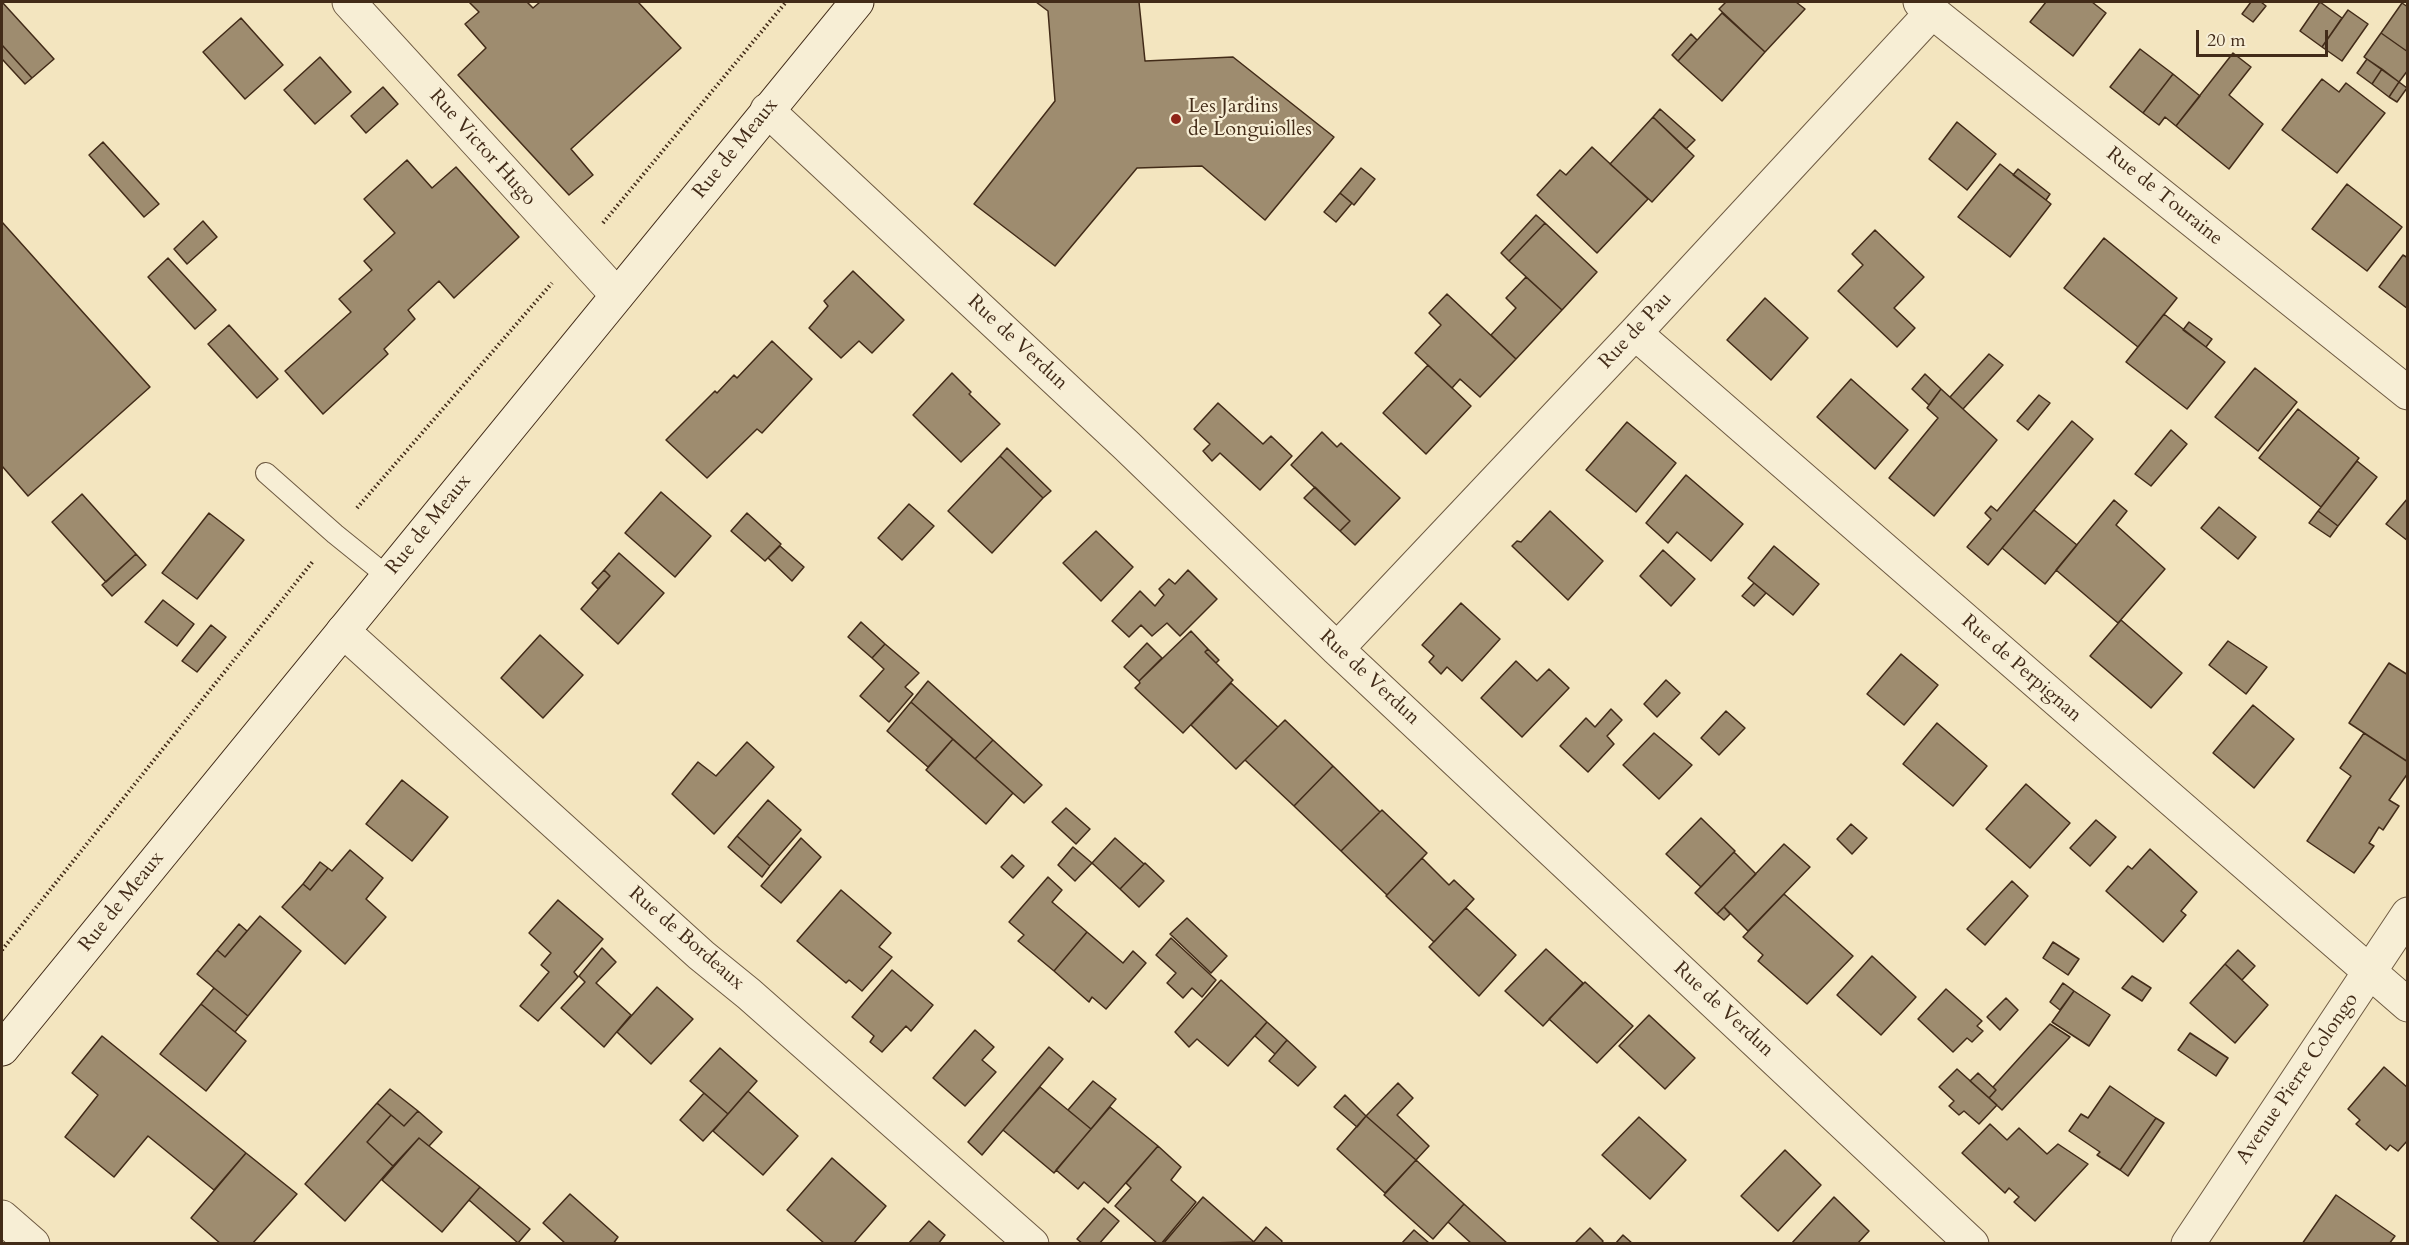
<!DOCTYPE html>
<html>
<head>
<meta charset="utf-8">
<style>
	body { margin:0 }
	#map { position:relative; width:2409px; height:1245px; overflow:hidden; background:#f3e5bf; font-family:Cardo,serif }
	canvas { display:block }
	.frame { position:absolute; inset:0; border:3px solid #422b18; pointer-events:none }
	.scale { position:absolute; left:2196px; top:30px; width:132px; height:27px; box-sizing:border-box; border:3px solid #422b18; border-top:0; padding-left:8px; font-size:18px; line-height:21px; white-space:nowrap; color:#422b18; -webkit-text-stroke:4px #f7eed5; paint-order:stroke }
</style>
</head>
<body>
<div id="map">
<canvas width="2409" height="1245"></canvas>
<div class="frame"></div>
<div class="scale">20 m</div>
</div>
<script>
const g = document.querySelector('canvas').getContext('2d');
g.lineJoin = 'round';
function fillPath(path, color) { g.fillStyle = color; g.fill(path, 'evenodd'); }
function stroke(path, color, width, dash) { g.strokeStyle = color; g.lineWidth = width; g.lineCap = dash ? 'butt' : 'round'; g.setLineDash(dash || []); g.stroke(path); }
function write(font, color, halo, rows, align = 'center') {
  g.font = font + ' Cardo,serif'; g.lineWidth = 4.5; g.setLineDash([]); g.textBaseline = 'middle'; g.strokeStyle = halo; g.fillStyle = color; for (const [text, x, y, turn = 0] of rows) {
    g.save(); g.translate(x, y); g.rotate((+turn || 0) * Math.PI / 180); g.textAlign = isNaN(turn) ? turn : align; if (halo) g.strokeText(text, 0, 0); g.fillText(text, 0, 0); g.restore();
  }
}
const building = new Path2D(`
	M2,2L54,59L32,78L2,45Z
	M469,2H527L533,8L540,2H638L681,48L571,149L593,175L569,195L458,75L486,48L465,24L479,12Z
	M1036,2H1139L1145,61L1233,57L1334,137L1265,220L1202,166L1137,168L1055,266L974,204L1055,101L1048,11Z
	M1726,2H1796L1805,9L1765,52L1719,9Z
	M2046,2H2092L2106,13L2073,56L2030,22Z
	M2251,2H2261L2266,6L2253,22L2242,14Z
	M2320,2L2342,18L2322,47L2300,31Z
	M2402,3L2408,7V52L2381,33Z
	M2348,10L2368,24L2342,61L2322,47Z
	M1722,13L1765,52L1722,101L1678,61Z
	M241,18L283,65L245,99L203,52Z
	M2381,33L2408,52V70L2399,82L2364,57Z
	M1691,34L1697,40L1678,61L1672,55Z
	M2,45L32,78L25,84L2,59Z
	M2140,49L2173,74L2143,113L2110,87Z
	M2233,53L2251,67L2229,95L2263,124L2229,169L2176,126Z
	M320,57L351,92L315,124L284,90Z
	M2367,59L2382,69L2372,84L2357,73Z
	M2382,69L2399,82L2389,97L2372,84Z
	M2173,74L2200,96L2176,126L2165,117L2159,125L2143,113Z
	M2322,79L2339,92L2346,83L2385,113L2337,173L2282,130Z
	M2399,82L2407,88L2397,102L2389,97Z
	M383,87L398,104L366,133L351,116Z
	M1660,109L1695,140L1686,149L1653,117Z
	M1653,117L1694,156L1652,202L1610,164Z
	M1957,122L1996,154L1967,190L1929,159Z
	M103,142L159,204L144,217L89,155Z
	M1592,147L1648,199L1597,253L1537,195L1560,170L1566,175Z
	M407,160L432,188L456,167L519,237L454,298L439,281L408,310L415,319L384,349L388,354L323,414L285,371L351,312L339,299L372,270L364,261L395,233L364,199Z
	M2000,164L2051,204L2010,257L1958,217Z
	M1361,168L1375,179L1354,205L1340,193Z
	M2018,169L2050,194L2046,200L2013,175Z
	M2347,184L2402,227L2367,271L2312,229Z
	M1340,193L1352,203L1336,222L1324,212Z
	M1536,215L1545,223L1509,261L1501,253Z
	M203,221L217,237L187,264L174,249Z
	M2,222L150,387L28,496L2,466Z
	M1545,223L1597,272L1562,310L1509,261Z
	M1875,230L1924,277L1894,308L1915,328L1897,347L1838,291L1863,265L1852,254Z
	M2104,238L2177,298L2138,347L2064,288Z
	M2403,255L2408,258V309L2379,287Z
	M168,258L216,310L195,329L148,277Z
	M853,271L904,320L872,353L859,341L841,358L809,328L828,306L824,301Z
	M1526,277L1562,310L1516,359L1491,335L1516,308L1506,298Z
	M1447,294L1516,359L1480,397L1460,379L1452,388L1415,353L1441,325L1429,313Z
	M1765,298L1808,338L1771,380L1727,340Z
	M2164,314L2225,362L2187,409L2126,362Z
	M2189,322L2212,339L2206,347L2183,330Z
	M229,325L278,379L257,398L208,344Z
	M772,341L812,379L762,433L757,429L707,478L666,440L715,391L717,393L734,375L737,378Z
	M1989,354L2003,365L1963,409L1950,397Z
	M1428,365L1471,406L1426,454L1383,413Z
	M2255,368L2297,402L2258,451L2215,417Z
	M952,373L971,392L969,394L1000,424L961,462L913,415Z
	M1925,374L1941,389L1929,405L1912,389Z
	M1851,379L1908,430L1875,469L1817,417Z
	M1941,389L1997,440L1934,516L1889,478L1938,418L1927,408Z
	M2039,395L2050,403L2028,430L2017,421Z
	M1218,403L1263,444L1271,436L1292,456L1260,490L1220,453L1212,461L1203,451L1210,444L1194,429Z
	M2298,409L2359,458L2321,507L2259,458Z
	M2072,421L2093,439L1988,565L1967,547L1991,519L1985,513L1991,506L1997,511Z
	M1627,422L1676,463L1636,512L1586,470Z
	M2171,430L2187,444L2151,486L2135,474Z
	M1322,432L1337,447L1341,443L1400,498L1355,545L1340,531L1350,521L1291,465Z
	M1007,448L1051,491L1043,498L1000,456Z
	M1000,456L1043,498L992,553L948,511Z
	M2357,461L2377,477L2338,526L2318,511Z
	M1686,475L1743,524L1711,561L1677,532L1668,543L1646,523Z
	M1315,487L1350,521L1340,531L1304,498Z
	M661,492L711,536L675,577L625,533Z
	M82,494L136,554L106,582L52,522Z
	M2408,498V541L2386,524Z
	M2114,500L2127,511L2116,525L2165,569L2118,623L2056,570Z
	M909,504L934,526L902,560L878,538Z
	M2219,507L2256,537L2238,559L2201,528Z
	M2034,510L2077,545L2045,584L2002,548Z
	M1550,511L1603,561L1568,600L1512,546L1517,541L1521,542Z
	M2318,511L2338,526L2330,537L2309,523Z
	M209,513L244,540L197,599L162,573Z
	M747,513L781,544L765,561L731,531Z
	M1096,531L1133,567L1101,601L1063,563Z
	M780,546L804,567L792,581L768,558Z
	M1774,546L1819,584L1793,615L1748,578Z
	M1663,550L1695,579L1671,606L1640,576Z
	M619,553L664,593L618,644L581,609L610,576L604,570Z
	M136,554L146,565L112,596L102,585Z
	M604,570L610,576L598,589L592,583Z
	M1188,570L1217,599L1180,636L1167,623L1152,636L1141,625L1129,637L1112,621L1140,591L1155,606L1164,595L1159,589L1169,579L1175,584Z
	M1754,583L1766,593L1754,606L1742,596Z
	M163,600L194,624L177,646L145,622Z
	M1461,603L1500,639L1462,681L1447,667L1441,674L1429,662L1434,656L1422,645Z
	M2121,620L2182,673L2151,708L2090,656Z
	M861,622L885,644L872,658L848,637Z
	M211,625L226,637L197,672L182,661Z
	M1191,631L1208,649L1205,652L1233,680L1183,733L1135,688L1140,683L1139,681Z
	M540,635L583,675L543,718L501,678Z
	M2228,641L2267,667L2246,694L2209,665Z
	M1147,643L1162,658L1139,681L1124,667Z
	M885,644L919,673L905,687L913,694L889,722L860,696L884,669L872,658Z
	M1208,649L1219,660L1216,663L1205,652Z
	M1901,654L1938,685L1904,725L1867,694Z
	M1516,661L1537,681L1549,669L1569,688L1522,737L1481,698Z
	M2389,663L2408,675V762L2349,723Z
	M1666,680L1680,693L1657,717L1644,704Z
	M928,681L993,740L975,759L911,702Z
	M1231,683L1278,727L1236,769L1191,725Z
	M911,702L953,739L928,767L887,731Z
	M2253,705L2294,739L2254,788L2213,753Z
	M1611,709L1622,720L1607,736L1614,744L1588,772L1560,746L1586,718L1595,727Z
	M1726,711L1745,728L1719,755L1701,738Z
	M1285,720L1333,766L1294,806L1245,760Z
	M1937,723L1987,766L1953,806L1903,764Z
	M1654,733L1692,765L1659,799L1623,765Z
	M2364,733L2408,762V773L2389,800L2399,806L2383,830L2379,827L2369,843L2374,846L2354,873L2307,841L2351,776L2340,768Z
	M953,739L1013,793L986,824L926,770Z
	M993,740L1042,785L1024,803L975,759Z
	M747,742L774,767L714,834L672,794L698,762L716,776Z
	M1333,766L1380,812L1341,851L1294,806Z
	M402,780L448,817L412,861L366,824Z
	M2026,784L2070,823L2030,868L1986,829Z
	M768,800L801,830L770,866L737,836Z
	M1066,808L1090,829L1076,844L1052,822Z
	M1382,810L1427,853L1387,895L1341,851Z
	M1701,818L1735,851L1701,887L1666,854Z
	M2096,820L2116,837L2090,866L2070,848Z
	M1851,824L1867,838L1852,854L1837,839Z
	M737,836L770,866L762,877L728,847Z
	M801,838L821,857L781,903L761,886Z
	M1115,838L1144,864L1120,889L1092,863Z
	M1784,844L1810,867L1748,931L1724,907Z
	M1073,847L1092,863L1075,881L1058,865Z
	M2150,849L2197,892L2181,911L2186,915L2163,942L2106,891L2128,866L2132,869Z
	M350,850L383,878L366,899L386,917L345,964L282,907L303,884L310,890L328,868L332,871Z
	M1734,852L1756,874L1717,914L1695,893Z
	M1012,855L1024,866L1013,878L1001,867Z
	M1422,858L1449,885L1454,880L1474,899L1434,942L1386,896Z
	M320,862L328,868L310,890L303,884Z
	M1145,863L1164,881L1139,907L1120,889Z
	M1048,877L1062,890L1052,902L1087,932L1054,971L1018,941L1024,935L1009,922Z
	M2012,881L2028,896L1985,945L1967,929Z
	M841,890L891,933L879,947L892,957L862,991L849,980L846,983L797,941Z
	M1784,894L1853,956L1807,1004L1758,961L1763,955L1743,937Z
	M558,900L603,939L574,972L578,977L538,1021L520,1006L549,972L541,965L551,953L529,933Z
	M1724,907L1730,914L1724,920L1717,914Z
	M1466,908L1516,955L1479,996L1429,947Z
	M260,916L301,951L248,1016L197,974L217,950L225,957Z
	M1187,918L1227,956L1211,973L1170,934Z
	M239,924L247,931L225,957L217,950Z
	M1087,932L1123,963L1133,951L1146,963L1106,1009L1092,997L1089,1002L1054,971Z
	M1171,938L1216,980L1202,997L1192,988L1183,998L1167,983L1176,973L1156,955Z
	M2053,942L2079,959L2068,975L2043,958Z
	M602,948L616,962L596,983L631,1015L604,1047L561,1008L585,982L579,976Z
	M1546,949L1583,983L1543,1026L1505,991Z
	M2238,950L2255,966L2242,980L2225,964Z
	M1872,956L1916,997L1881,1035L1837,995Z
	M2225,964L2268,1005L2235,1043L2190,1003Z
	M892,970L933,1005L911,1031L906,1026L882,1052L870,1042L874,1036L852,1017Z
	M2132,976L2151,988L2142,1001L2122,988Z
	M1221,980L1267,1022L1228,1066L1197,1039L1189,1047L1175,1032Z
	M1585,982L1633,1026L1597,1063L1549,1019Z
	M2063,983L2074,991L2060,1010L2050,1002Z
	M657,987L693,1019L651,1064L617,1032Z
	M214,988L248,1016L235,1032L201,1004Z
	M1946,989L1982,1021L1977,1026L1983,1031L1972,1042L1967,1038L1953,1052L1918,1019Z
	M2074,991L2110,1015L2089,1046L2052,1022Z
	M2006,998L2018,1010L2000,1030L1987,1017Z
	M201,1004L246,1041L206,1091L160,1054Z
	M1649,1015L1695,1058L1665,1089L1619,1046Z
	M1267,1022L1287,1040L1275,1054L1255,1036Z
	M2050,1024L2070,1037L2002,1110L1989,1098L1996,1090L1993,1087Z
	M975,1030L994,1047L982,1060L996,1072L965,1106L933,1078Z
	M2190,1033L2228,1058L2216,1076L2178,1050Z
	M102,1036L246,1153L214,1190L148,1136L114,1177L65,1137L98,1095L72,1073Z
	M1287,1040L1316,1067L1298,1086L1269,1061Z
	M1049,1047L1063,1059L982,1155L968,1142Z
	M720,1048L757,1081L728,1114L690,1081Z
	M2384,1067L2408,1088V1140L2398,1151L2390,1145L2386,1150L2356,1124L2360,1120L2348,1109Z
	M1957,1069L1997,1105L1979,1124L1964,1111L1959,1115L1949,1106L1954,1101L1939,1087Z
	M1978,1073L1996,1090L1989,1098L1970,1081Z
	M1093,1081L1116,1099L1091,1129L1068,1110Z
	M1398,1083L1413,1098L1397,1115L1429,1146L1416,1160L1366,1116Z
	M2110,1086L2156,1118L2120,1170L2097,1155L2100,1152L2069,1131L2081,1114L2088,1118Z
	M1040,1087L1091,1129L1054,1173L1003,1130Z
	M390,1089L418,1111L404,1126L377,1103Z
	M748,1091L798,1136L763,1175L713,1131Z
	M704,1093L728,1114L703,1141L680,1120Z
	M1345,1095L1366,1116L1357,1127L1334,1107Z
	M377,1103L391,1115L367,1142L393,1166L345,1221L305,1184Z
	M1110,1107L1158,1146L1108,1203L1084,1182L1078,1189L1056,1170Z
	M418,1111L442,1132L429,1146L419,1138L393,1166L367,1142L391,1115L404,1126Z
	M1366,1116L1416,1160L1385,1193L1337,1149Z
	M1639,1117L1686,1160L1650,1199L1602,1155Z
	M2156,1118L2164,1123L2128,1176L2120,1170Z
	M1990,1124L2007,1140L2019,1128L2047,1154L2058,1144L2088,1164L2035,1221L2014,1202L2019,1197L2009,1188L2005,1193L1962,1153Z
	M419,1138L480,1187L442,1232L382,1180Z
	M1158,1146L1181,1167L1171,1180L1196,1202L1161,1244H1158L1115,1206L1131,1188L1126,1183Z
	M1785,1150L1821,1185L1778,1231L1741,1196Z
	M246,1153L297,1194L252,1244H221L191,1218Z
	M832,1158L886,1206L853,1244H825L787,1210Z
	M1416,1160L1464,1204L1433,1239L1384,1195Z
	M480,1187L530,1229L518,1243L469,1200Z
	M570,1194L618,1237L613,1244H566L543,1223Z
	M2336,1195L2395,1236L2389,1244H2302Z
	M1203,1197L1254,1242L1163,1244Z
	M1834,1197L1869,1231L1857,1244H1791Z
	M1464,1204L1508,1244H1472L1448,1222Z
	M1104,1208L1119,1221L1099,1244H1083L1077,1239Z
	M929,1221L945,1235L938,1244H908Z
	M1266,1227L1282,1241L1281,1244H1252Z
	M1590,1228L1603,1241L1601,1244H1578L1576,1242Z
	M1414,1230L1429,1243V1244H1401Z
	M1623,1235L1633,1244H1615Z`);
const path = new Path2D(`
	M603,223L786,2
	M357,508L552,283
	M2,950L314,560`);
const service = new Path2D(`
	M266,473L335,534L387,576`);
const minor = new Path2D(`
	M349,2L617,295
	M1920,2L2408,393
	M767,110L1127,446L1337,649L1972,1244
	M1635,333L2408,1005
	M343,631L701,955L749,994L1032,1244
	M1337,649L1635,333L1933,11
	M2,1217L33,1244
	M2188,1244L2408,914`);
const secondary = new Path2D(`
	M2,1049L857,2`);
const markers = [
	[1176,119,6,"#8f2418"]
];
const poiNames = [
	["Les Jardins",1188,107],
	["de Longuiolles",1188,130]
];
const streetNames = [
	["Rue Victor Hugo",482,148,48],
	["Rue de Meaux",736,149,-51],
	["Rue de Touraine",2164,197,39],
	["Rue de Pau",1636,331,-47],
	["Rue de Verdun",1017,343,43],
	["Rue de Meaux",429,525,-51],
	["Rue de Perpignan",2021,669,41],
	["Rue de Verdun",1369,678,43],
	["Rue de Meaux",122,902,-51],
	["Rue de Bordeaux",686,939,41],
	["Rue de Verdun",1723,1010,43],
	["Avenue Pierre Colongo",2298,1079,-56]
];
fillPath(building, '#9e8c6f');
stroke(building, '#422b18', 1.5);
stroke(service, '#6e5a42', 22);
stroke(minor, '#6e5a42', 35);
stroke(secondary, '#422b18', 35);
stroke(path, '#422b18', 4, [1.5, 3]);
stroke(service, '#f7eed5', 20);
stroke(minor, '#f7eed5', 33);
stroke(secondary, '#f7eed5', 33);
for (const [x, y, r, color] of markers) { const dot = new Path2D(); dot.arc(x, y, r, 0, 2 * Math.PI); g.fillStyle = color; g.fill(dot); stroke(dot, '#f7eed5', 2); }
write('20px', '#422b18', '#f7eed5', poiNames, 'left');
write('20px', '#422b18', '#f7eed5', streetNames);
</script>
</body>
</html>
